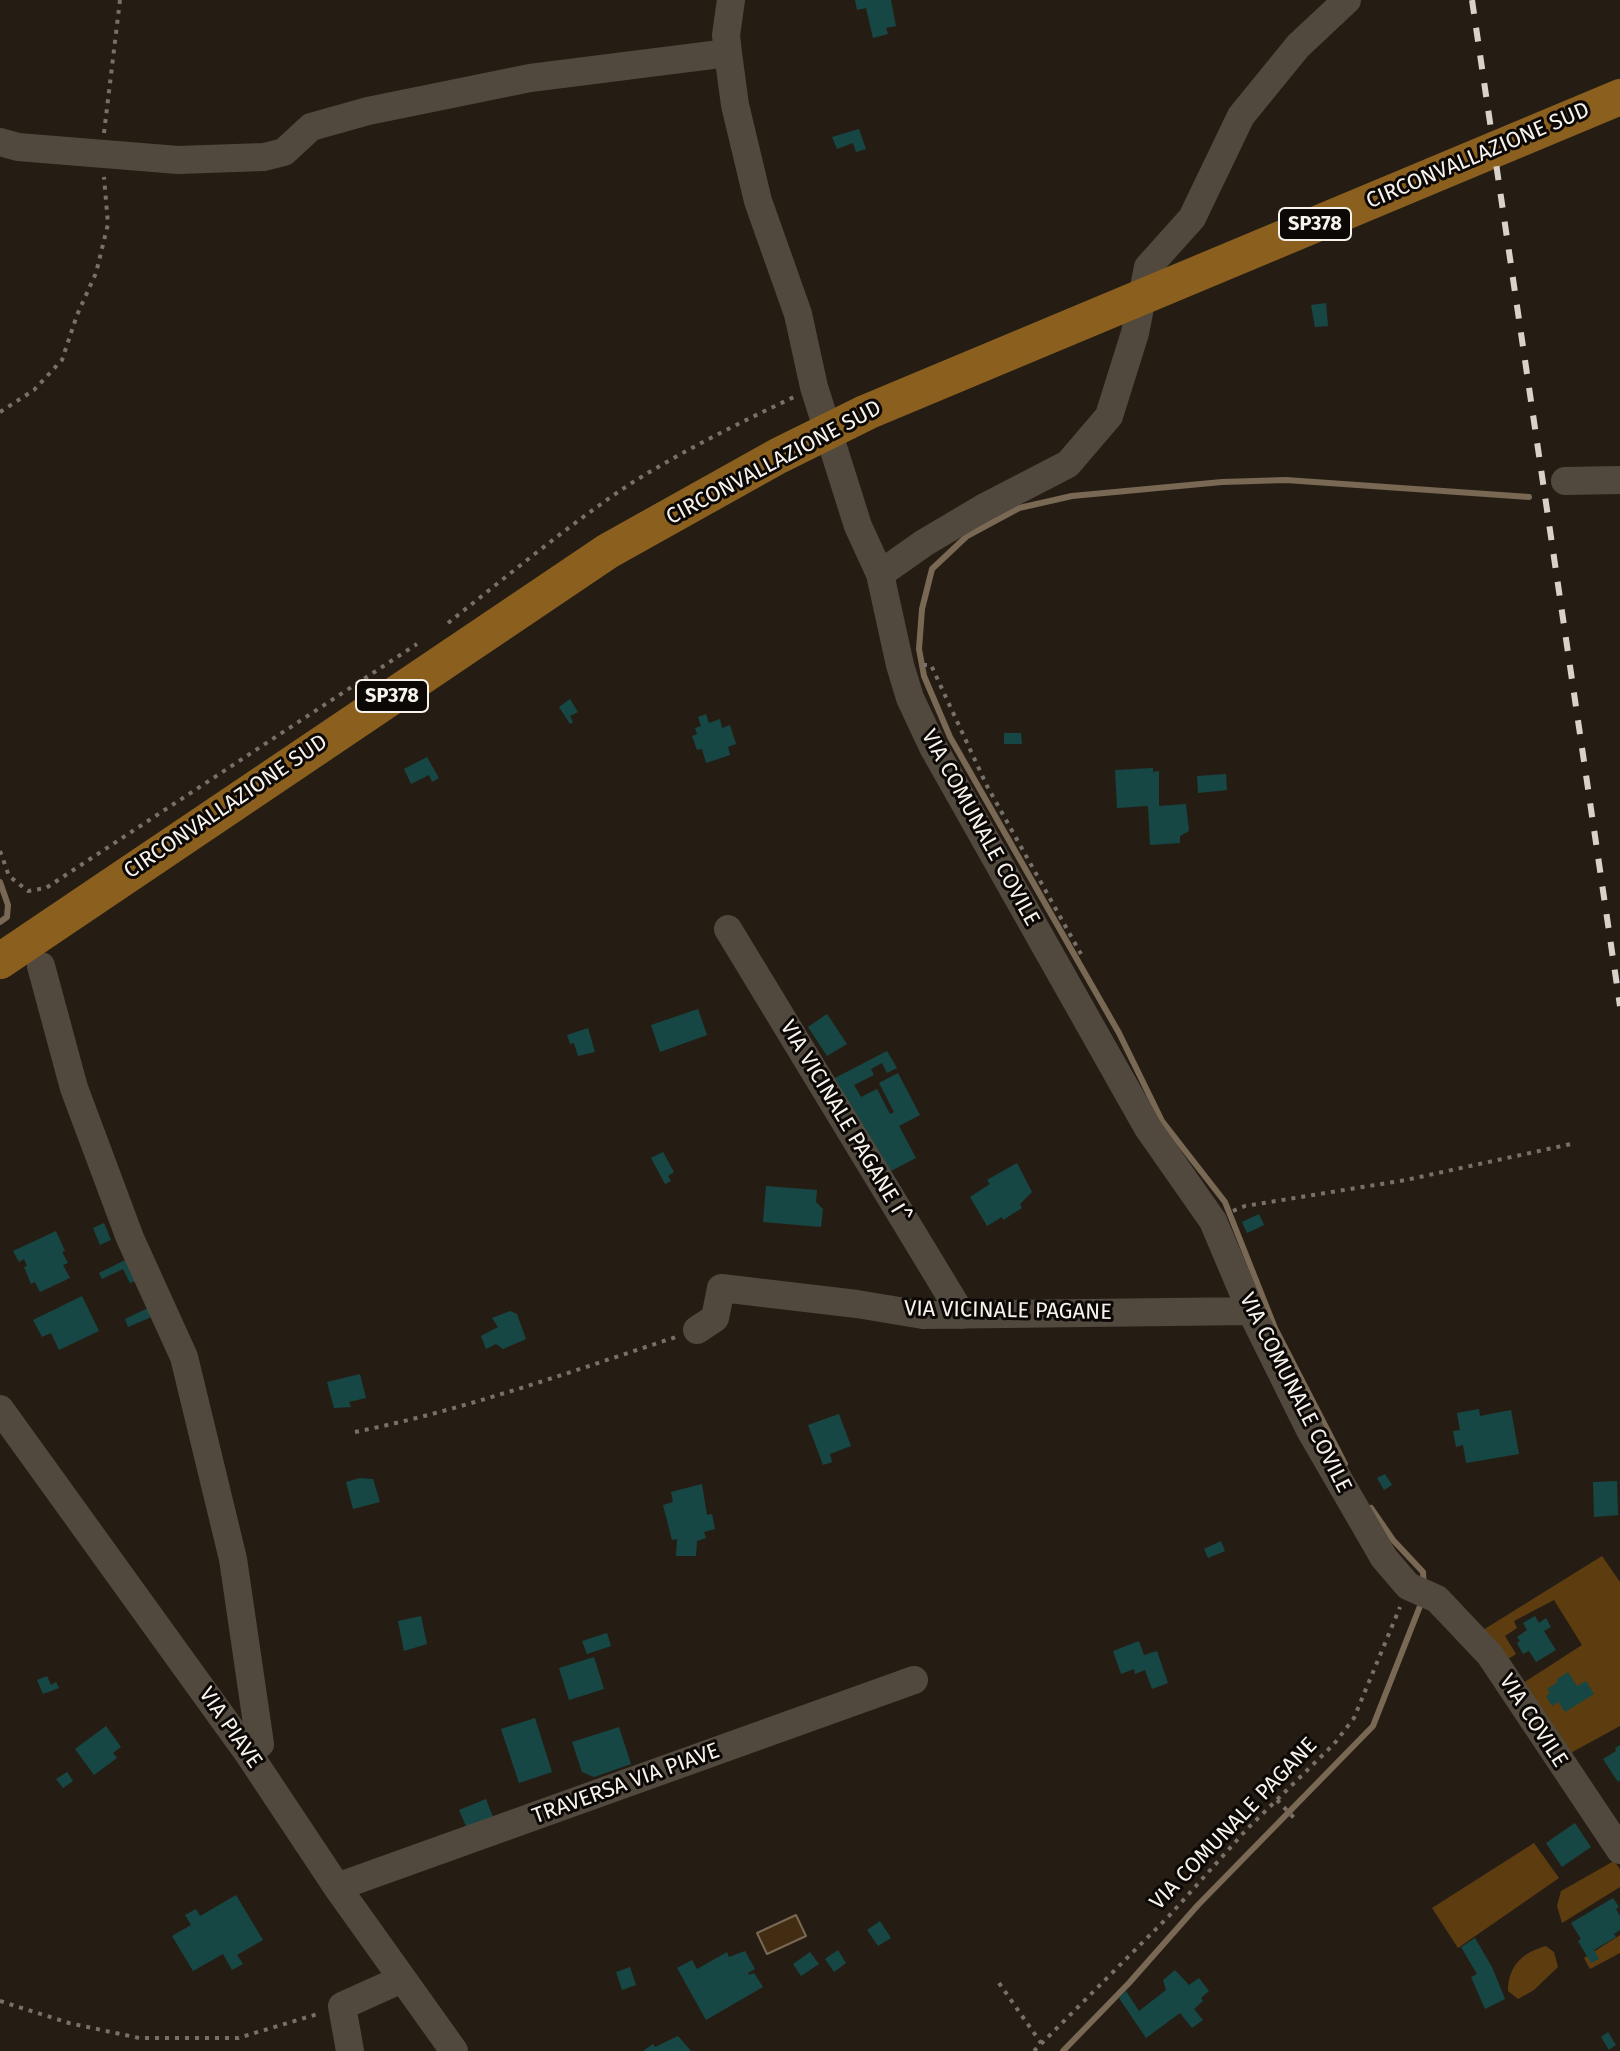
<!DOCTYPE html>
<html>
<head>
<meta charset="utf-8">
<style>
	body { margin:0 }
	canvas { display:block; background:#251d14 }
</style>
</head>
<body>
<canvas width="1620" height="2051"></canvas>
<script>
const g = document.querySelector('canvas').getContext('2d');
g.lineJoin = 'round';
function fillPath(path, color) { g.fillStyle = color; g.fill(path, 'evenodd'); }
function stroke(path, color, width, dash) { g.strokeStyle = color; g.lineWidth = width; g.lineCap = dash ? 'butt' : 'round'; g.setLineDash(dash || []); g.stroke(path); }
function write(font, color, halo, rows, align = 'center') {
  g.font = font + ' "Fira Sans",sans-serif'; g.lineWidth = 6; g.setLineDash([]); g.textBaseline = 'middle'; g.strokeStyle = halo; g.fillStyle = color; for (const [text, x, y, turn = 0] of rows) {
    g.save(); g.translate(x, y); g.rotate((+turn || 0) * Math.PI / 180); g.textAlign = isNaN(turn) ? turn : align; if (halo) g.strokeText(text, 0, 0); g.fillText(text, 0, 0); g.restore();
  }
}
const green = new Path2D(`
	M1602,1556L1620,1582V1726L1567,1755L1520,1685L1582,1645L1554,1600L1514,1621L1517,1628L1505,1636L1516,1654L1505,1661L1483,1630Z
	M1534,1843L1559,1878L1458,1948L1432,1908Z
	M1614,1861L1620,1869V1887L1562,1923L1557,1906L1561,1891Z
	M1620,1935V1953L1590,1969L1584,1958Z
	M1546,1946L1554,1952L1558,1967L1534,1990L1518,1999L1508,1991C1508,1966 1523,1952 1546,1946Z`);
const water = new Path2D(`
	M796,1915L806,1936L767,1954L757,1933Z`);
const stream = new Path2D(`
	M0,882L8,905L7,917L0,922
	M1345,1464L1275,1328L1225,1202L1162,1121L1119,1033L950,737L924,676L919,649L922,609L932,569L967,536L1019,508L1072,496L1222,482L1286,480L1529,497
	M1371,1508L1393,1540L1423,1572L1424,1586
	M1063,2051L1129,1983L1198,1905L1373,1726L1422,1601`);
const building = new Path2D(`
	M855,0H891L896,26L886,28L888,34L873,38L866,8L857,10Z
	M859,129L866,149L856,152L853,143L837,149L832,137Z
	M1326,303L1328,326L1315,327L1311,305Z
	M570,699L578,712L570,716L573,722L570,724L559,707Z
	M706,714L709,723L720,719L722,728L730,725L736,744L728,747L730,755L706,763L702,749L697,750L692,736L697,734L695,728L701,726L698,717Z
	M1004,733H1021L1022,744H1004Z
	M427,757L439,778L432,782L429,775L411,784L404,769Z
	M1153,768V772L1159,771V806L1186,804L1189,831L1180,836V843L1150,845L1148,806L1117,808L1115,770Z
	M1226,774L1227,790L1198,793L1197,776Z
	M698,1009L707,1035L660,1052L651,1025Z
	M827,1014L847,1044L827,1056L808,1027Z
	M588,1028L595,1052L578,1056L574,1043L570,1044L567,1035Z
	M887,1051L897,1068L887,1073L882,1063L871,1069L874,1075L854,1085L861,1097L877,1089L890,1114L894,1112L879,1083L898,1073L920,1115L899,1126L916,1158L883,1175L833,1079Z
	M663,1152L674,1172L668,1176L671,1181L665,1184L651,1158Z
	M1017,1163L1032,1192L1020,1204L1022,1208L1003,1220L1002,1217L987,1226L970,1197L990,1184L987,1180Z
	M766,1186L817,1190L816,1202L823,1209L821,1227L763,1222Z
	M1259,1214L1264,1225L1247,1233L1242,1222Z
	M104,1223L111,1240L100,1245L93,1228Z
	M56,1231L65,1251L62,1252L68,1263L63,1265L70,1278L40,1292L35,1282L31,1284L24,1267L27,1266L24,1259L19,1262L13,1251Z
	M135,1255L163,1312L128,1327L125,1319L148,1308L136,1281L130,1283L123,1269L102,1279L99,1273Z
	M82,1296L99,1331L59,1350L51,1333L42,1337L33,1320Z
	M510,1311L517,1314L526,1339L503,1349L496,1344L486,1349L481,1336L498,1327L492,1318Z
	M360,1374L366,1398L349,1402L351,1407L334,1408L327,1382Z
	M1479,1409L1480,1416L1511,1410L1519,1454L1466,1463L1463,1445L1456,1447L1453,1431L1460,1430L1457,1413Z
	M839,1414L851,1446L830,1454L832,1462L823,1465L808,1425Z
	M1385,1474L1392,1485L1384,1490L1377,1478Z
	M360,1478L373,1479L380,1502L353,1509L346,1482Z
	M1617,1481L1618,1515L1594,1517L1593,1482Z
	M702,1484L707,1515L712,1514L715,1529L704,1532L706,1538L697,1541L696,1556H676L677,1539L672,1540L663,1505L673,1502L671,1492Z
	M1221,1541L1225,1551L1208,1558L1204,1549Z
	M421,1616L427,1644L404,1651L398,1621Z
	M1535,1616L1539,1623L1546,1618L1551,1627L1544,1631L1556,1650L1536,1662L1529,1651L1523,1654L1517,1643L1520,1641L1517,1637L1527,1630L1523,1623Z
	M607,1633L611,1646L587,1654L582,1641Z
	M1139,1641L1144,1655L1157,1651L1168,1683L1152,1689L1145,1670L1135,1674L1134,1669L1121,1674L1113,1651Z
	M594,1657L604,1689L569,1700L559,1668Z
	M1568,1672L1577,1686L1586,1681L1594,1694L1565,1712L1558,1702L1552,1706L1546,1696L1550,1693L1547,1689L1558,1682L1556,1680Z
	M47,1676L51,1685L56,1682L59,1688L43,1694L37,1680Z
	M535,1718L552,1772L519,1783L501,1729Z
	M106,1726L121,1747L113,1753L117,1758L94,1775L75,1749Z
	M619,1727L631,1764L594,1777L582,1772L572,1742Z
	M1620,1745V1780L1618,1782L1603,1759L1616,1751L1615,1748Z
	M67,1772L73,1781L63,1788L56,1779Z
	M486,1799L493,1817L468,1831L459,1810Z
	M1575,1823L1591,1847L1562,1867L1546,1843Z
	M236,1895L263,1940L237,1955L243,1964L232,1970L223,1954L193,1971L172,1936L191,1925L185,1915L196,1909L200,1916Z
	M1613,1898L1619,1907L1616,1909L1620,1916V1930L1614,1934L1616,1937L1594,1950L1599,1959L1591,1963L1578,1941L1581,1939L1571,1923Z
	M880,1921L891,1938L878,1946L867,1930Z
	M1475,1938L1492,1967L1505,1999L1485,2009L1471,1977L1477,1974L1461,1947Z
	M838,1950L846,1963L834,1972L825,1959Z
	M745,1951L755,1969L748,1973L749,1975L754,1973L763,1987L706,2020L677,1968L692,1960L697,1969L727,1952L729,1957Z
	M810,1952L819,1964L801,1976L793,1964Z
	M630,1967L636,1985L622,1990L616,1972Z
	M1175,1970L1189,1985L1199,1978L1209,1991L1201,1998L1203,2001L1194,2009L1203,2020L1192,2028L1180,2013L1146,2038L1119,1998L1126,1991L1139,2011L1166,1990L1163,1980Z
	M1608,2032L1616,2045L1609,2050L1601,2037Z
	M678,2036L691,2051H643L653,2044L655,2047Z`);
const path = new Path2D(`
	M104,133L120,0
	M0,412L34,390L62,360L77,315L96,273L108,224L104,177
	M448,623C506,577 565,528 627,486C680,452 737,424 794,397
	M923,665H931L987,786L1081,954
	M0,851L9,876L28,891L46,888L417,644
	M1233,1211L1245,1206L1406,1180L1571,1144
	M355,1432C464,1410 570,1372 676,1337
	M1277,1800L1296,1820
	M999,1983L1041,2043
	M0,2001L69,2023L139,2038H238L321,2013
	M1034,2051L1169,1916L1247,1829L1334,1744L1354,1718L1400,1607`);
const minor = new Path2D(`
	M731,0L726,35L728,53L735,105L758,201L798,314L814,387L858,526L880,574L900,665L910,698L933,747L1148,1128L1213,1221L1251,1311L1310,1430L1384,1558L1408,1586L1437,1599L1490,1655L1620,1850
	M0,142L18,147L178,160L264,157L284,152L311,127L368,111L530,78L728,53
	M1565,481L1620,480
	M880,574L924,543L983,508L1068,464L1109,416L1135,333L1148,267L1192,218L1241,116L1298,46L1347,0
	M728,929L962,1315
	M41,966L74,1088L130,1238L184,1357L233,1559L260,1744L248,1753
	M697,1330L715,1318L721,1288L857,1304L923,1315L1251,1311
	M0,1409L248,1753L337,1887L454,2051
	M337,1887L914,1680
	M350,2051L342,2006L402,1979`);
const major = new Path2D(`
	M0,961L608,551L778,456L867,412L1620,97`);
const rail = new Path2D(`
	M1472,0L1620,1006`);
const shields = [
	[1315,224,72],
	[392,696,72]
];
const shieldNames = [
	["SP378",1315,224],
	["SP378",392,696]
];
const streetNames = [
	["CIRCONVALLAZIONE SUD",1478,156,-23],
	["CIRCONVALLAZIONE SUD",774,463,-28],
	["CIRCONVALLAZIONE SUD",226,807,-34],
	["VIA COMUNALE COVILE",980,828,61],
	["VIA VICINALE PAGANE I^",845,1122,59],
	["VIA VICINALE PAGANE",1008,1311,1],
	["VIA COMUNALE COVILE",1295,1393,63],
	["VIA COVILE",1533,1721,57],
	["VIA PIAVE",230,1728,55],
	["TRAVERSA VIA PIAVE",626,1784,-20],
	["VIA COMUNALE PAGANE",1234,1824,-46]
];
fillPath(green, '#5d3c0f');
fillPath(water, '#432d12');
stroke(water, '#796853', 2);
stroke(stream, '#796853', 6);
fillPath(building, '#164745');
stroke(path, '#787169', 4, [4, 6]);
stroke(minor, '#51483e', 28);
stroke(major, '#8b601f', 36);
stroke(rail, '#d8d2cb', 6, [14, 14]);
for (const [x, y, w] of shields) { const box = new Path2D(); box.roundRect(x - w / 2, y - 16, w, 32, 6); g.fillStyle = '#0b0805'; g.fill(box); stroke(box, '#f8f2ec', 2); }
write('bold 20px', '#f8f2ec', null, shieldNames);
write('22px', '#f8f2ec', '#0b0805', streetNames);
</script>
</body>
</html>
